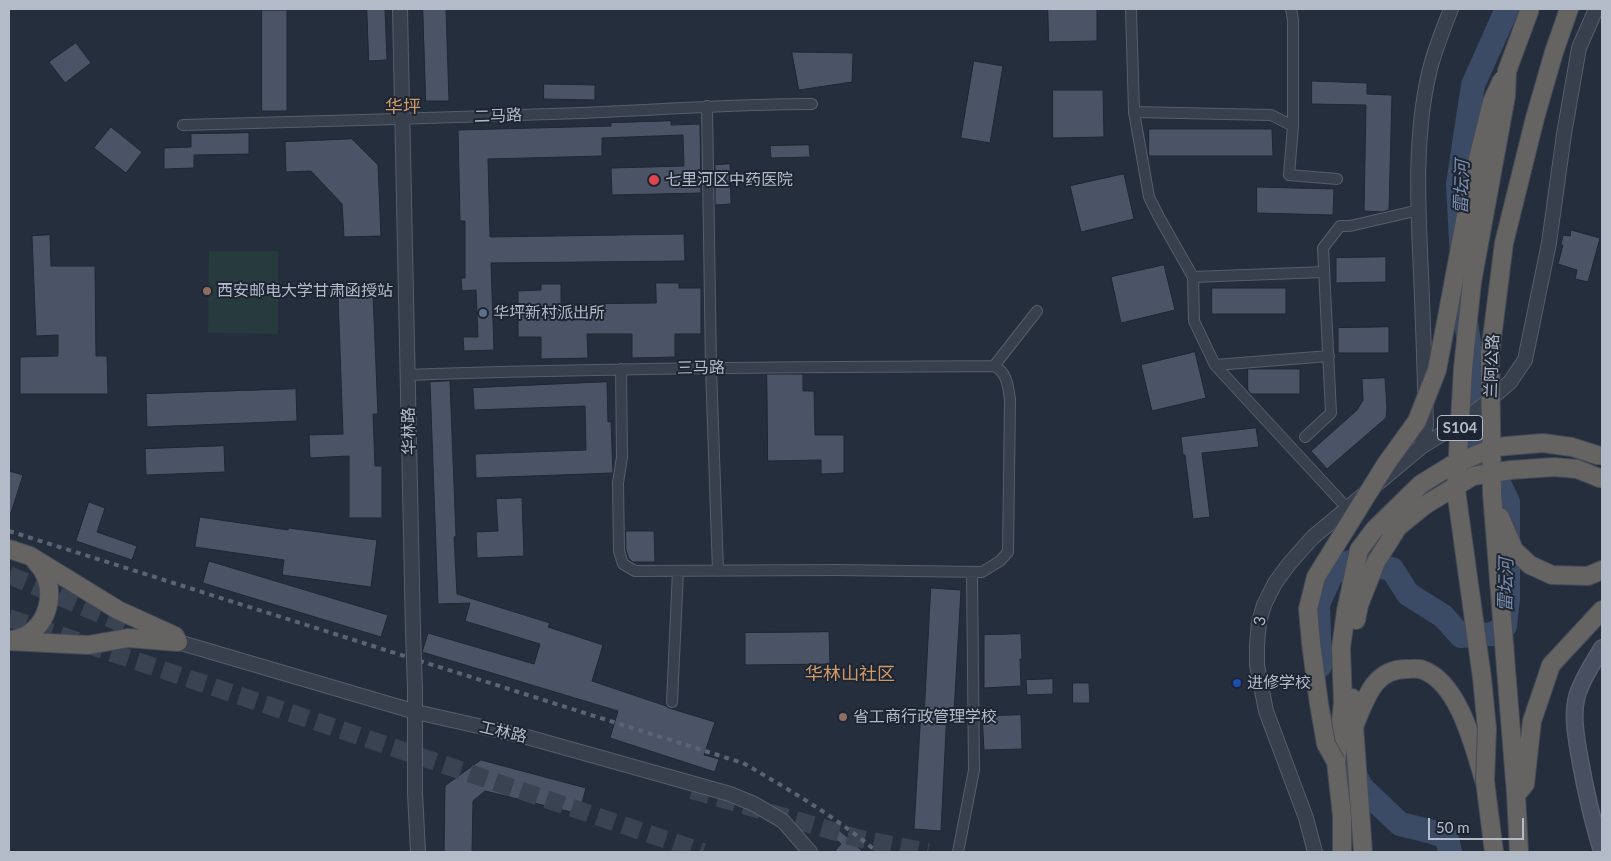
<!DOCTYPE html>
<html>
<head>
<meta charset="utf-8">
<style>
	body { margin:0 }
	#map { position:relative; width:1611px; height:861px; overflow:hidden; background:#252e3d; font-family:Lato,sans-serif }
	canvas { display:block }
	.frame { position:absolute; inset:0; border:10px solid #b4bbc8; pointer-events:none }
	.scale { position:absolute; left:1428px; top:818px; width:96px; height:22px; box-sizing:border-box; border:2px solid #b4bbc8; border-top:0; padding-left:6px; font-size:15px; line-height:18px; white-space:nowrap; color:#b4bbc8; -webkit-text-stroke:4px #1e2532; paint-order:stroke }
</style>
</head>
<body>
<div id="map">
<canvas width="1611" height="861"></canvas>
<div class="frame"></div>
<div class="scale">50 m</div>
</div>
<script>
const g = document.querySelector('canvas').getContext('2d');
g.lineJoin = 'round';
function fillPath(path, color) { g.fillStyle = color; g.fill(path, 'evenodd'); }
function stroke(path, color, width, dash) { g.strokeStyle = color; g.lineWidth = width; g.lineCap = dash ? 'butt' : 'round'; g.setLineDash(dash || []); g.stroke(path); }
function write(font, color, halo, rows, align = 'center') {
  g.font = font + ' Lato,"Noto Sans SC",sans-serif'; g.lineWidth = 4; g.setLineDash([]); g.textBaseline = 'middle'; g.strokeStyle = halo; g.fillStyle = color; for (const [text, x, y, turn = 0] of rows) {
    g.save(); g.translate(x, y); g.rotate((+turn || 0) * Math.PI / 180); g.textAlign = isNaN(turn) ? turn : align; if (halo) g.strokeText(text, 0, 0); g.fillText(text, 0, 0); g.restore();
  }
}
const green = new Path2D(`
	M209,251H278V334L208,333Z`);
const river = new Path2D(`
	M1320,666L1318,604L1331,575L1350,562L1392,569L1408,594L1443,616L1461,636L1493,634L1505,626L1508,599V502L1479,441L1476,391L1465,315L1458,184L1473,85L1507,9
	M1331,731L1362,788L1400,824L1433,832L1447,838L1450,852`);
const building = new Path2D(`
	M367,9H385L387,60L369,61Z
	M423,9H446L449,101H426Z
	M1048,9H1097V41L1049,42Z
	M262,10H287V111H262Z
	M76,43L91,63L65,83L49,62Z
	M792,52L853,53L852,82L799,90Z
	M974,61L1003,66L990,143L961,138Z
	M1312,81L1367,83V94L1392,95L1389,210L1382,212L1364,211L1366,105L1312,104Z
	M544,84L595,85V100L544,99Z
	M1053,90H1103L1104,137L1053,138Z
	M671,121V125L700,124L701,193L612,195L611,168L684,166L683,135L602,138V156L488,159L490,237L684,234L685,261L491,263L494,350L464,351L463,337H478L476,290L462,291L461,278H465V221H460L458,130L611,126V123Z
	M111,127L142,152L126,173L94,148Z
	M1149,129H1272L1273,156H1149Z
	M249,133V154L194,155V168L164,169V148L191,147V134Z
	M352,139L378,165L381,236L344,237L342,204L311,171L286,172L285,142Z
	M809,145L810,157L771,158L770,146Z
	M730,164L731,204L715,205V165Z
	M1124,174L1134,219L1081,232L1070,186Z
	M1257,187L1334,189L1333,215L1257,213Z
	M1571,230L1600,238L1588,282L1575,279L1577,270L1558,264L1563,245H1561L1563,235L1570,236Z
	M50,235L51,266H95L96,356H107L108,394H20V357L58,356V335L36,336L32,236Z
	M1386,257V282L1336,283V258Z
	M1164,265L1175,310L1121,323L1111,277Z
	M656,283H679V288H701V334H675V357L632,358V334H587L588,358L541,359V337H518V291L541,290V284H561V304L656,303Z
	M1212,288H1286V314H1212Z
	M373,294L378,414H373L375,466H382V518H349V456L310,458L309,435L343,434L338,296Z
	M1389,327V353H1338V328Z
	M1195,352L1206,398L1152,411L1141,365Z
	M1248,369H1300V394H1251L1248,390Z
	M767,374H803V391H814L815,435H844V473L821,474V460L768,461Z
	M1385,378L1387,408L1386,418L1327,469L1311,451L1357,410L1363,400L1362,379Z
	M450,381L456,536L454,537L457,594L550,623L548,627L603,645L592,681L666,706L669,708L715,722L704,755L719,759L715,772L610,738L618,711L422,652L428,633L534,664L540,644L465,621L470,603L438,604L430,382Z
	M607,382L608,422L611,421L613,473L476,478L475,454L586,450L585,406L474,410L473,388Z
	M296,389L297,421L147,427L146,394Z
	M1256,428L1259,447L1202,453L1210,517L1193,519L1185,455H1183L1181,437Z
	M224,446L225,472L146,475L145,449Z
	M9,471L23,475L11,513H9Z
	M522,498L524,556L477,558L476,532L498,531L496,499Z
	M89,502L105,508L97,532L137,546L132,560L76,541Z
	M200,517L288,530L289,528L377,540L371,587L282,575L284,560L195,547Z
	M626,531H654L655,562H633L629,559L626,550Z
	M209,561L388,615L381,637L203,583Z
	M931,588L961,590L954,712L947,711L941,831L914,829L921,710L924,711Z
	M829,632L830,664L745,665V633Z
	M1021,634L1022,659H1020L1021,686L984,688V635Z
	M1053,679V694L1027,695L1026,680Z
	M1073,683H1089L1090,703H1073Z
	M1021,715L1022,749L984,750L982,716Z
	M481,760L586,788L579,814L485,791L473,801L472,852H444L445,786Z
	M831,823L847,837L863,852H834L841,844L825,831Z`);
const trunkTunnel = new Path2D(`
	M9,575L130,627L163,637
	M9,618L703,852
	M692,790L857,838L928,852`);
const minor = new Path2D(`
	M1131,9L1134,112L1149,197L1159,217L1193,277L1194,321L1215,365L1329,356
	M1291,9L1293,20V126
	M707,106L711,368L718,571
	M1134,112L1271,115L1293,126L1289,175L1337,179
	M183,125C316,121 448,118 581,113C658,110 734,104 812,104
	M1193,277L1324,272
	M1215,365L1347,508
	M994,366L1037,311
	M408,375C603,368 798,367 994,366C1007,372 1008,386 1010,399L1008,552L1000,561L982,572L836,570L635,571L623,564L619,551L618,483L622,457L621,369
	M1305,437L1331,413L1323,248L1340,226H1350L1419,210
	M672,702L678,571
	M958,852L974,770L972,572`);
const tertiary = new Path2D(`
	M400,9L413,631
	M1421,447L1426,425C1425,374 1423,324 1421,273C1418,208 1414,138 1429,73C1434,51 1443,30 1451,9
	M178,642L416,712L527,737L730,794L754,804L783,821L810,852
	M415,689V793L418,852
	M1315,852L1306,818L1266,711L1257,665V645L1259,622L1264,605L1275,583L1289,564L1313,537L1421,447L1463,421L1486,403L1510,382L1525,360L1549,243L1564,134L1579,48L1596,9`);
const secondary = new Path2D(`
	M1602,852C1592,820 1585,788 1579,754C1576,736 1572,715 1577,696C1582,679 1593,663 1602,648`);
const trunk = new Path2D(`
	M1490,354L1504,243L1535,118L1554,52L1569,9
	M1492,493L1516,794L1519,852
	M1500,517L1514,550L1530,565L1552,575L1588,576L1602,570
	M9,549L30,556L118,610L175,636L178,642
	M1356,620L1359,605L1376,562
	M12,640C49,635 61,586 36,562
	M9,641L88,645L128,638L178,642
	M1352,698L1363,852
	M1355,724C1366,698 1374,668 1408,669C1413,669 1419,668 1423,670C1459,683 1474,747 1484,780
	M1520,790L1525,784L1532,721L1551,665L1602,610
	M1342,852V816L1336,762L1343,703L1341,648L1346,611L1359,550`);
const rail = new Path2D(`
	M9,531L743,763C790,790 836,817 877,852`);
const tertiaryBridge = new Path2D(`
	M413,631L415,689`);
const trunkBridge = new Path2D(`
	M1490,354L1492,493
	M1359,550L1374,530L1421,484L1452,465L1495,447L1543,443L1572,447L1600,456
	M1376,562L1398,527L1425,505L1473,476L1511,470L1554,467L1577,469L1602,479
	M1336,762L1326,744L1319,704L1311,643L1308,609L1316,577L1386,464L1417,421L1437,370L1473,179L1492,102L1502,80
	M1494,852L1485,781L1487,729L1482,678L1456,490L1463,368L1472,282L1506,96L1507,71L1530,9`);
const markers = [
	[654,180,6,"#e0444e"],
	[207,291,5,"#8d6e63"],
	[483,313,5,"#5c6f8a"],
	[1237,683,5,"#1a4fb4"],
	[843,717,5,"#8d6e63"]
];
const shields = [
	[1460,428,45]
];
const shieldNames = [
	["S104",1460,428]
];
const streetNames = [
	["二马路",498,116,-2],
	["兰阿公路",1492,366,-88],
	["三马路",701,368,-1],
	["华林路",409,431,-91],
	["3",1260,621,-79],
	["工林路",503,732,13]
];
const poiNames = [
	["七里河区中药医院",665,180],
	["西安邮电大学甘肃函授站",217,291],
	["华坪新村派出所",493,313],
	["进修学校",1247,683],
	["省工商行政管理学校",853,717]
];
const neighbourhoodNames = [
	["华坪",403,107],
	["华林山社区",850,674]
];
const waterNames = [
	["雷坛河",1462,187,-88],
	["雷坛河",1506,585,-89]
];
fillPath(green, '#273a3e');
stroke(river, '#3b4a65', 24);
fillPath(building, '#4b5466');
stroke(building, '#202734', 1);
stroke(trunkTunnel, '#3a4352', 18, [18, 9]);
stroke(minor, '#575e6b', 12);
stroke(tertiary, '#575e6b', 16);
stroke(secondary, '#575e6b', 18);
stroke(trunk, '#444b58', 20);
stroke(minor, '#39404d', 10);
stroke(tertiary, '#39404d', 14);
stroke(secondary, '#474f60', 15);
stroke(trunk, '#656462', 18);
stroke(rail, '#5b6474', 4, [5, 5]);
stroke(tertiaryBridge, '#575e6b', 16, []);
stroke(trunkBridge, '#444b58', 20, []);
stroke(tertiaryBridge, '#39404d', 14);
stroke(trunkBridge, '#656462', 18);
for (const [x, y, r, color] of markers) { const dot = new Path2D(); dot.arc(x, y, r, 0, 2 * Math.PI); g.fillStyle = color; g.fill(dot); stroke(dot, '#1e2532', 2); }
for (const [x, y, w] of shields) { const box = new Path2D(); box.roundRect(x - w / 2, y - 12.5, w, 25, 4); g.fillStyle = '#1e2532'; g.fill(box); stroke(box, '#b4bbc8', 1); }
write('bold 15px', '#b4bbc8', null, shieldNames);
write('16px', '#b4bbc8', '#1e2532', streetNames);
write('16px', '#b4bbc8', '#1e2532', poiNames, 'left');
write('18px', '#d19b67', '#1e2532', neighbourhoodNames);
write('italic 18px', '#7d8faf', '#1e2532', waterNames);
</script>
</body>
</html>
